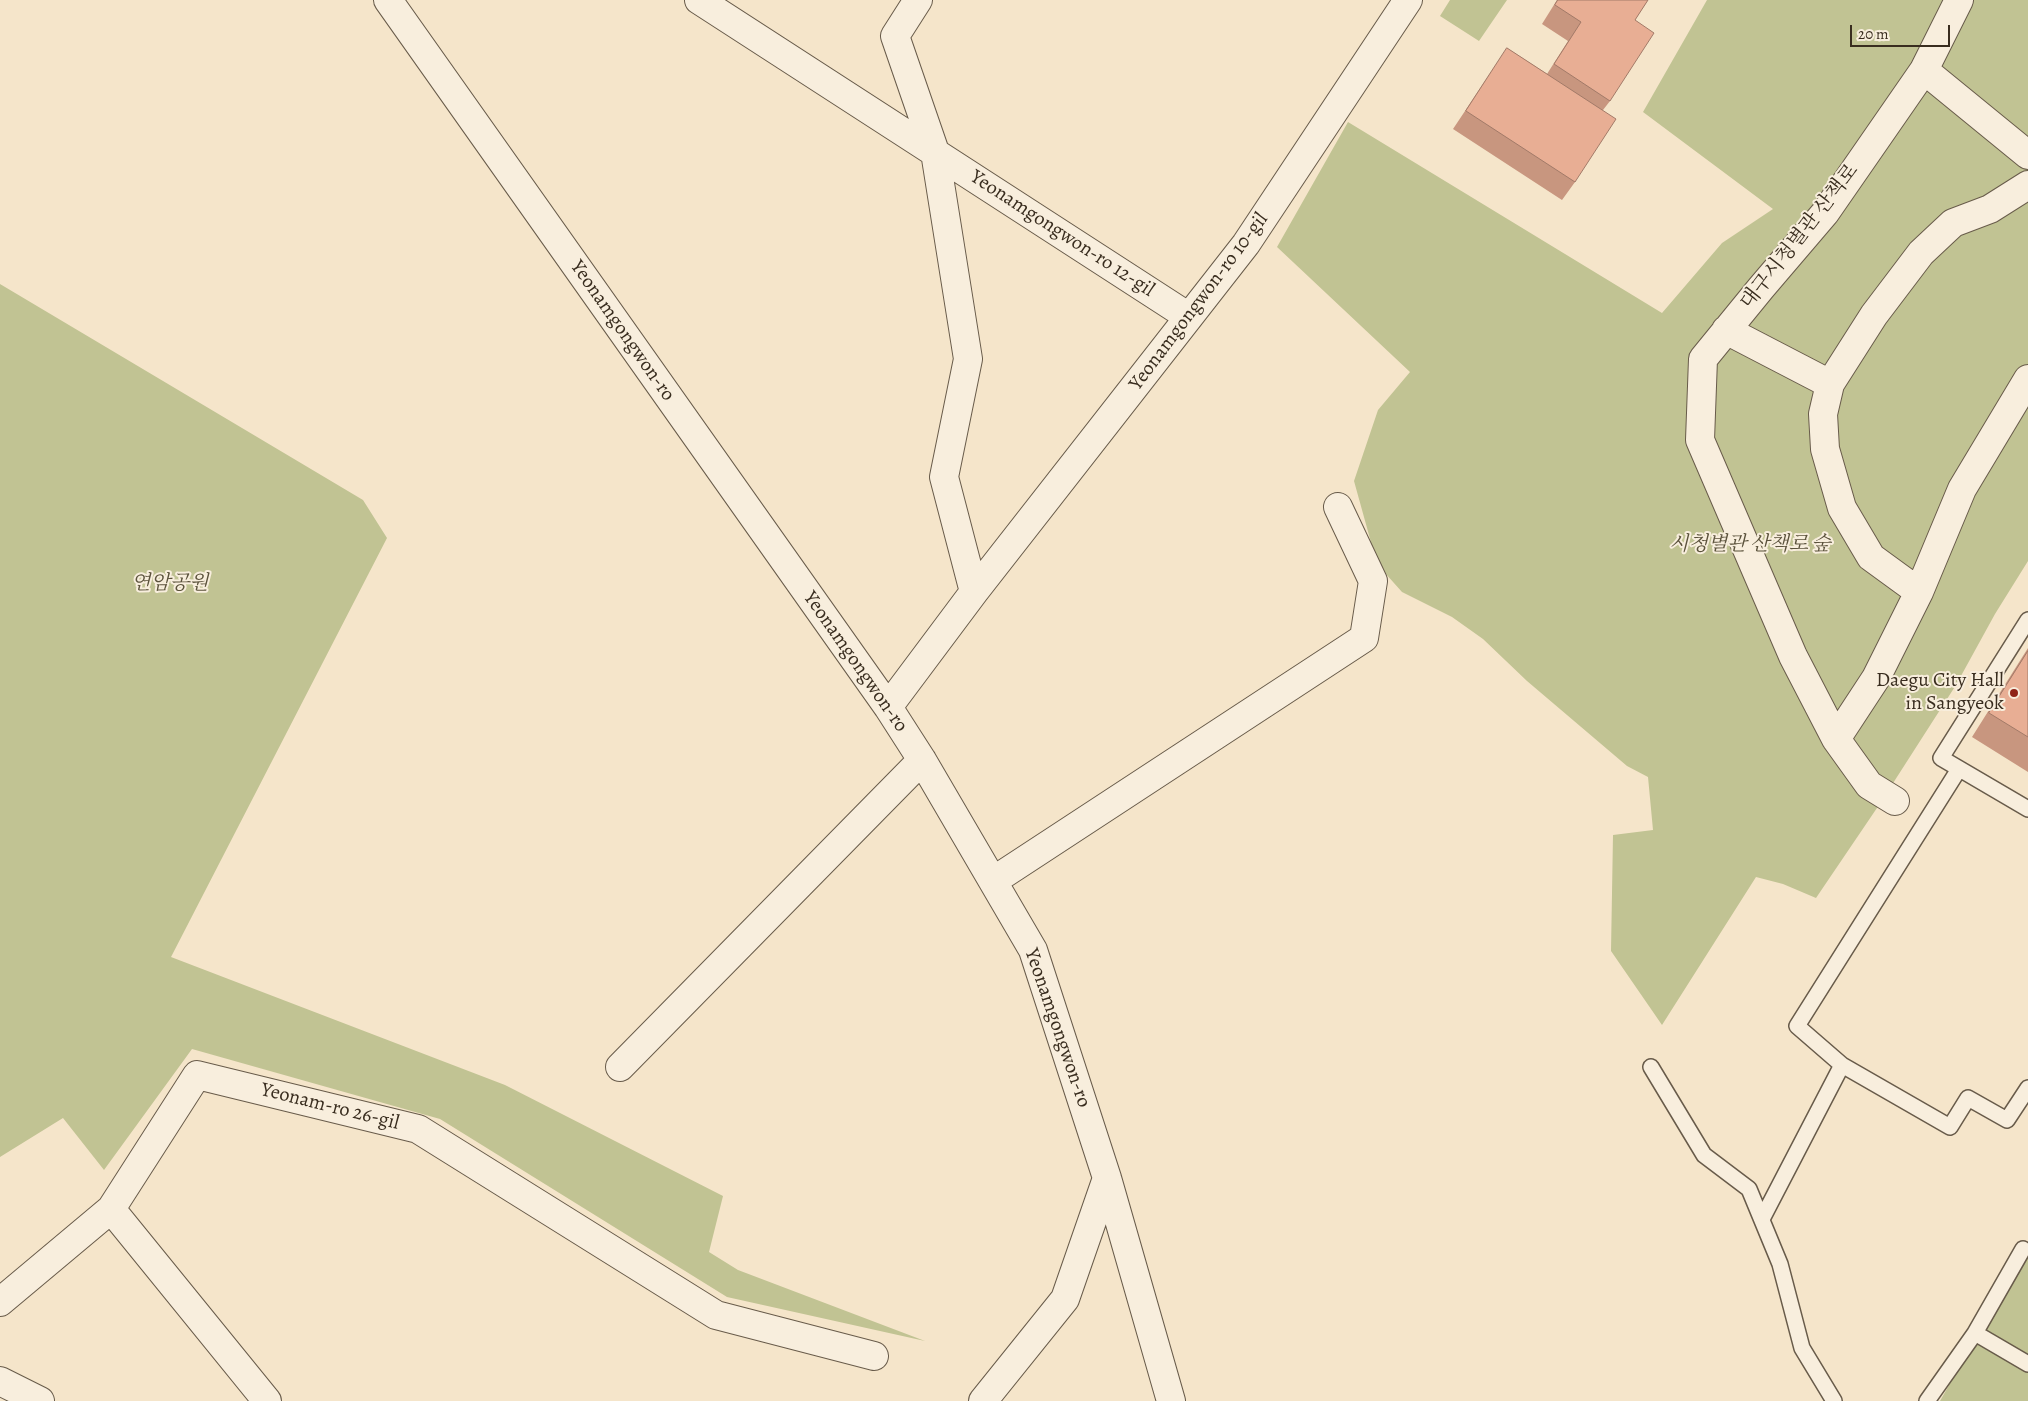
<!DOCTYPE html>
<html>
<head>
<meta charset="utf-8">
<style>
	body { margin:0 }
	#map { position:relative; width:2028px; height:1401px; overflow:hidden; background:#f5e5ca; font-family:Alegreya,serif }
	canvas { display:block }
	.scale { position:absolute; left:1850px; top:25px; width:100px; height:22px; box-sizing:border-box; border:2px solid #392d1f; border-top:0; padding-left:6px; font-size:15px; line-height:18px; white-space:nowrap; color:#392d1f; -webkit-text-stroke:4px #f8eedd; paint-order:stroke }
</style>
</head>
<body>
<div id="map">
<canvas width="2028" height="1401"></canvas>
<div class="scale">20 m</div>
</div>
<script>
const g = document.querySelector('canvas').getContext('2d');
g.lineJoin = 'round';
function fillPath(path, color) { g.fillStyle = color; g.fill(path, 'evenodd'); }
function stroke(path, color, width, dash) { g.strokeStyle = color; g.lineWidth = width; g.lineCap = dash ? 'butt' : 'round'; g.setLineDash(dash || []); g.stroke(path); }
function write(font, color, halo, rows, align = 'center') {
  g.font = font + ' Alegreya,"Noto Serif KR",serif'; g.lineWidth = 4; g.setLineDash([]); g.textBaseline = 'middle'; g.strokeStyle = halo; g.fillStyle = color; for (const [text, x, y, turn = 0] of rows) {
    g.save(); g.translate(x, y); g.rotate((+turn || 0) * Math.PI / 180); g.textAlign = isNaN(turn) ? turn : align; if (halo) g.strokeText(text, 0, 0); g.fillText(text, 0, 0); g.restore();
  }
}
const green = new Path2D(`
	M1450,0H1507L1479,41L1440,16Z
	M1707,0H2028V561L1995,614L1956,685L1879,805L1816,898L1783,884L1756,877L1662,1025L1611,951L1613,835L1653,830L1648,777L1627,766L1527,681L1483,639L1452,617L1402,592L1377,564L1354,481L1378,410L1410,372L1277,247L1348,122L1662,313L1722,243L1773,209L1643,112Z
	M0,284L363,500L387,538L171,957L505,1085L723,1196L709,1252L738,1270L925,1341L727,1297L440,1119L192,1049L104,1170L63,1118L0,1157Z
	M2028,1246V1401H1940Z`);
const lane = new Path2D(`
	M2028,620L1941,758L2028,809
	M1959,769L1797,1026L1842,1065L1950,1127L1968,1098L2007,1120L2028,1088
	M1651,1067L1704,1155L1749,1189L1780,1264L1802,1348L1834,1401
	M1762,1219L1842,1065
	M2023,1249L1975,1333L2028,1364
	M1927,1401L1975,1333`);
const street = new Path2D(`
	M388,0L888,707L922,760L1033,950L1107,1178L1171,1401
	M699,0L1189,317
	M918,0L895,36L935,152L968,359L944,477L974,592
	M1959,0L1924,70L2028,155
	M1726,330L1830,384
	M1919,592L1871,557L1842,508L1825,449L1823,414L1830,384L1874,315L1921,253L1953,223L1990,209L2028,185
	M888,707L974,592L1246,244L1408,0
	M1836,739L1793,656L1700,440L1703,359L1761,288L1825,213L1924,70
	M1895,801L1869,785L1836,739L1876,678L1919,592L1962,489L2028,379
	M993,881L1364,638L1373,581L1338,507
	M620,1067L922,760
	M111,1209L267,1401
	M0,1302L111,1209L197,1075L418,1129L716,1315L874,1356
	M0,1381L40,1401
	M983,1401L1065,1299L1107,1178`);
const wall = new Path2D(`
	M1557,0H1648L1635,20L1610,101L1603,110L1575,182L1562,200L1453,129L1507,48L1547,74L1568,41L1542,24Z
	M2028,648V772L1972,737Z`);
const building = new Path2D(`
	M1558,0H1648L1635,20L1654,33L1610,101L1554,64L1581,22L1555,5Z
	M1507,48L1616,119L1575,182L1466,111Z
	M2028,651V737L1989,713Z`);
const markers = [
	[2014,693,5,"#8f2418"]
];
const streetNames = [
	["Yeonamgongwon-ro 12-gil",1062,234,33],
	["대구시청별관 산책로",1800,237,-52],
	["Yeonamgongwon-ro 10-gil",1199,302,-53],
	["Yeonamgongwon-ro",622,331,55],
	["Yeonamgongwon-ro",855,662,55],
	["Yeonamgongwon-ro",1057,1028,71],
	["Yeonam-ro 26-gil",330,1107,14]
];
const parkNames = [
	["시청별관 산책로 숲",1750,545],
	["연암공원",170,584]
];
const poiNames = [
	["Daegu City Hall",2004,681],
	["in Sangyeok",2004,704]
];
fillPath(green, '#c1c393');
stroke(lane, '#685b4a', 18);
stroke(street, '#685b4a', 30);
stroke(lane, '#f8eedd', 15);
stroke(street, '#f8eedd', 28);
fillPath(wall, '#c8967f');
fillPath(building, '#e8ae94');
stroke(building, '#a27a68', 1);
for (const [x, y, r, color] of markers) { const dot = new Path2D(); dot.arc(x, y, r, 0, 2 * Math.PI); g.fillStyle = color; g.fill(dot); stroke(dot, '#f8eedd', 2); }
write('20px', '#392d1f', '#f8eedd', streetNames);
write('italic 20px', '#5b523c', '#f8eedd', parkNames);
write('20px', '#392d1f', '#f8eedd', poiNames, 'right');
</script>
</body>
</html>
